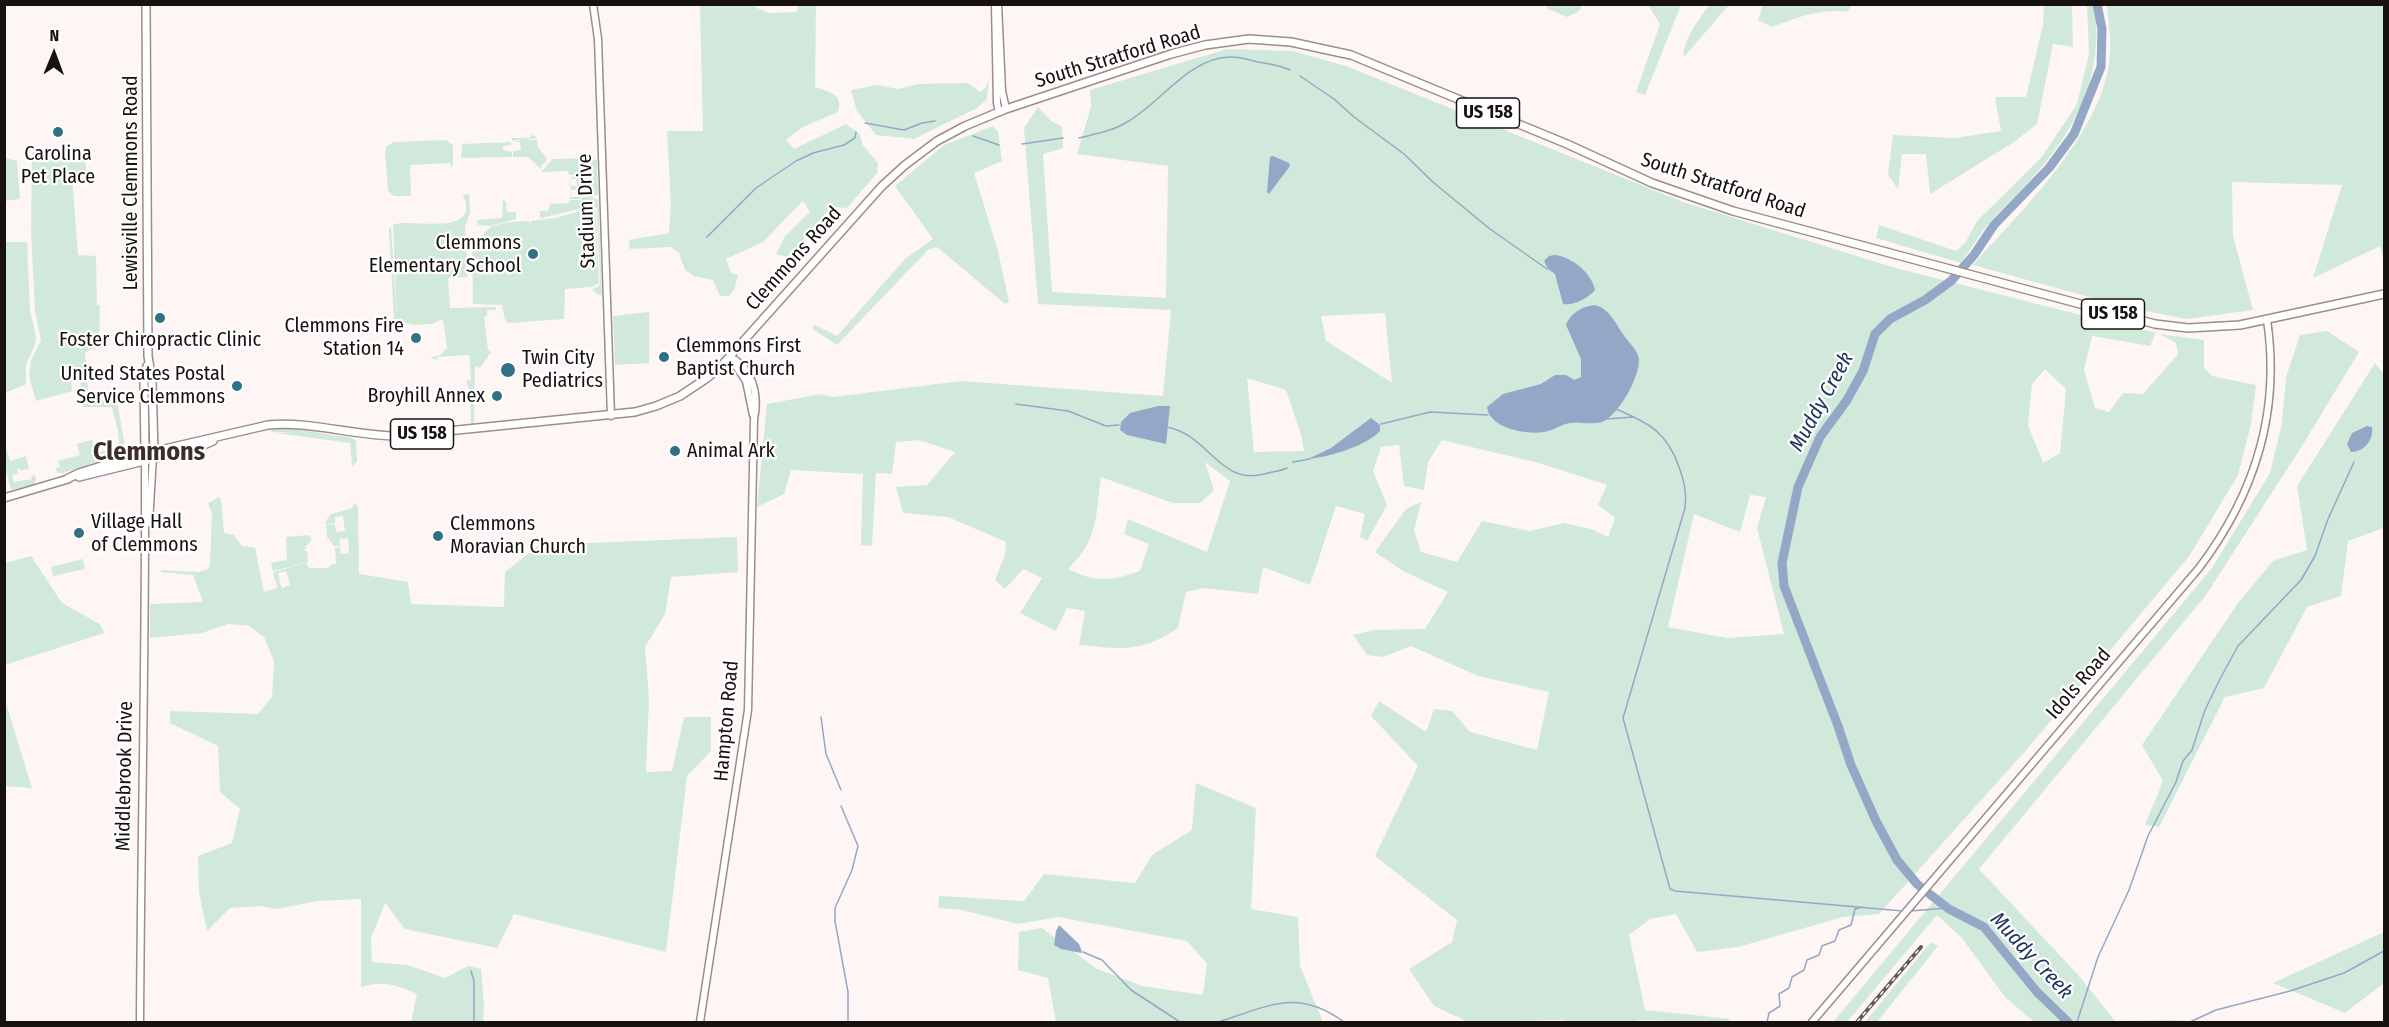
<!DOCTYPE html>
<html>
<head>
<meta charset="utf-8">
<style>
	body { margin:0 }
	#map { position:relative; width:2389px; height:1027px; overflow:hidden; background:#fef6f4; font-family:"Fira Sans Condensed",sans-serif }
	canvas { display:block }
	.frame { position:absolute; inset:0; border:6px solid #17110f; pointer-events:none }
	.north { position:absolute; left:24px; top:24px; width:60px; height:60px; -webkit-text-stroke:4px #fff; paint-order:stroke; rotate:1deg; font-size:16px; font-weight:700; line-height:24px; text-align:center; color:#17110f }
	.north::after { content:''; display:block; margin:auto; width:21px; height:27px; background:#17110f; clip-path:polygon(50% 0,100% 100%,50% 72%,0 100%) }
</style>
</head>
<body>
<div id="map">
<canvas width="2389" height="1027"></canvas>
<div class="frame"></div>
<div class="north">N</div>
</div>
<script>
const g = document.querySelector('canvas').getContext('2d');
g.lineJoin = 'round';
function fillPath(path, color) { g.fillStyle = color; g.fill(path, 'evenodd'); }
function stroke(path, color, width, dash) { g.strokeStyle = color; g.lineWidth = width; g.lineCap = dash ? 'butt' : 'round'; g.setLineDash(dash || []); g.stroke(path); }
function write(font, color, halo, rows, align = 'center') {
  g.font = font + ' "Fira Sans Condensed",sans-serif'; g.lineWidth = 4.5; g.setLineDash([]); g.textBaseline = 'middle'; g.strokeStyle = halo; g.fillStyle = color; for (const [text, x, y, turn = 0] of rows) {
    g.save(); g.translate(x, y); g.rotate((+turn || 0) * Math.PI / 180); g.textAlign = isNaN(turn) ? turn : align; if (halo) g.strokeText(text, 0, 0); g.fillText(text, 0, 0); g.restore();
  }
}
const green = new Path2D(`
	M700,5H751L768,13L797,12L798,5H816L815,87C829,92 844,94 838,112L803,127L786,140L794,149L846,124L860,134L862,144L878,163L877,173L847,208L831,207L804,238L807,250L800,261L776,254L785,236L810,212L803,201L763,242L726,259L731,273L738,275L734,290L729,296H720L713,280L694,276L685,270L679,253L671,247L630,249L629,240L669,233L671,205L667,131H703Z
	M1549,5V4L1582,5L1579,11L1567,17L1546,8Z
	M1648,5H1681L1645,95L1636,92L1660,24Z
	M1709,5H1729L1684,57C1681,42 1701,17 1709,5Z
	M1763,5V4L1852,5L1847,12C1820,8 1797,18 1772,27L1758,20Z
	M2044,5H2072L2073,47L2053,44L2037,124L2014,142L1930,194L1926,154H1902L1898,189L1888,175L1893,135L1955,138L2001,131L1995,97H2026L2043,25Z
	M2087,5H2094C2106,76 2073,135 2025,186C2014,198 2001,209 1990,222C1979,235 1970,250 1961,263L1876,238L1879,225L1956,251L1965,243L1977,221L2041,158L2077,104L2089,54Z
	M2107,5H2384V261L2380,246L2313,278L2342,185L2232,182L2233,236L2253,310L2187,319L2125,307L1973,265C2021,211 2108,128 2110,51C2111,36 2108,20 2107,5Z
	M1227,49L1293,51L1346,66L1683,202L1892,267L2112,323L2167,335L2204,340V368L2212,376L2256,385L2251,424L2238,475L2190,555L2028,748L1879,914L1843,917L1738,947L1697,952L1676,914L1650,919L1629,935L1645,1010L1731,1019L1726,1022L1638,1020L1637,1022H1566L1564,1020L1468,1022L1434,1006L1409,969L1452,942L1457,920L1375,856L1418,766L1371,716L1379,701L1426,732L1434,709L1452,711L1470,732L1537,750L1549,692L1478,676L1411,646L1383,657L1367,655L1353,635L1374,630L1425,629L1448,592L1403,571L1375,552L1406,509L1421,502L1414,530L1421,552L1457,562L1482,521L1530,531L1564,523L1591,529L1608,537L1615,518L1598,505L1607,485L1539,463L1442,440L1428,462L1424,490L1404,486L1399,445L1381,447L1373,471L1387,505L1367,541L1360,537L1365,514L1336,506L1310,585L1263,567L1258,594L1204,588L1186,592L1178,628C1141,653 1121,649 1079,645L1085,611L1067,608L1056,631L1020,613L1042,578L1023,569L1005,589L995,580L1005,555L1006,542L948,517L903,513L896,487L927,485L955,452L919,440L896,442L892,474L876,473L872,546L861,545L863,474L791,470L784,494L757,507L767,404L821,394L833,397L961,381L1163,396L1171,310L1038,304L1024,128L1038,107L1051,121L1062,127L1063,148L1043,154L1052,292L1166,298L1168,166L1077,154L1091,107L1090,90ZM1385,313L1392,382H1391L1326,341L1321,316ZM2156,332L2176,343L2178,354L2143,394L2123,393L2109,412L2095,408L2084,370L2092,336L2150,346ZM2045,369L2066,389L2060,453L2043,463L2028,425L2032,384ZM1247,378L1286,390L1301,434L1304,451L1254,452ZM1205,462L1230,481L1207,552L1128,519L1124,534L1149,544L1140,571C1111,581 1097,583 1068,569C1098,540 1096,516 1101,477L1173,503H1200L1214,490ZM1750,495L1766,497L1757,528L1784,634L1727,638L1668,627L1694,514L1740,532Z
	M989,79L987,99L977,108L914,139L876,135L857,111L851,90L877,85L898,89L918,84L968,83L980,92L986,87Z
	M993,126L998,131L1002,161L974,173L998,251L1009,302L1005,304L937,247L928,250L837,345L813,329V324L837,336L905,259L933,239L895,186L944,145Z
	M531,135L535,136L537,138L523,140H537L538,147L547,159L544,164H542L541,169L528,157H513V151L521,150L520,142H515L522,139L512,141V138H530Z
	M446,140L453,145V166H451L450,163L410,165L411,196H394L388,191L385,152L387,146L394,142Z
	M511,142V145L503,146V150L512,152V157L461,158L462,144Z
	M83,148L87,175L72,176L78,255L96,256L97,305H100L99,348L91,349L85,353L88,388L91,400L117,401L126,453L123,457L118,452C122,438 115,422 112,407H83L79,394L74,391L81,387L80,380L71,381L72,391L36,401L29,376L31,361L41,340L35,311L31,229L32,152Z
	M5,158L17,161L20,199L5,201Z
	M587,158L597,160L598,195L593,196V199H598L602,295H598L592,289L599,286L600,283L597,208C588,205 553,216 540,218V211H548L550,204L569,203L570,200H581L582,197H587L586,190H582L580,199H570V188L571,197H577V190H572L570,187L569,179L571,186H577L576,179H571L572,177H580V185H586V179H581L580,175H569L568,171L541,172L553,159Z
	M469,194L470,212L465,227L468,277L448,278L450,308L496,307V310H487V316L484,317L488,350L491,352L480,368L476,366L475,368L474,424H471L470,392L466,381L471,380L469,355L437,357V360L430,358L440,355L447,348L443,319L432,324L415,325L394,320L389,230L391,226L397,321L393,225C406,217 471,237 466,203C466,200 463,198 463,195Z
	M503,200L506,202L507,212H516V219L490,226L478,225L476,220L502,218Z
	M592,208L596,212L599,283L591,287L565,289L564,319L509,323L505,320L502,305L473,304L472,241C480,240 485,231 491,227C498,223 520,221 529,221L531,224V221L555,218Z
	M5,242H27L30,310L36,337L35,344L26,365V384L5,393Z
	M649,312V363L615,365L613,316Z
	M2327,331L2359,352L2302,446L2206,595L1979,869L2080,977L2115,1021L2174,1020L2201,1022H2034L2005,997L1962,938L1937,915L1847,1022H1833L2212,568L2270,473L2282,423L2286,377L2300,335Z
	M2375,363L2384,374V528L2348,541L2341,596L2307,607L2264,688L2225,697L2159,827L2145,825L2163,781L2142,745L2238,603L2273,561L2307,550L2297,486Z
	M274,429H294L352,438L356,441L357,462L352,466L350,443L276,433H294L270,432Z
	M92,440L96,453L111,450L113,456L63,473H57L56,468L60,467L58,461L80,455L77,444Z
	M4,441L10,461L26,456L29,469L22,470L17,468L18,473L12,475L14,482L32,479L31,476L35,475L36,480L34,485L11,490L5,466Z
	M219,497L221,499L224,533L234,535L242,546L255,548L264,592L277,588L276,581L279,580L282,588L290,585L286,571L278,573L280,579L275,581L273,572L306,563L309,568H328L330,565L336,564L335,548L340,547L341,554L349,553L348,538L339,539L340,546H334L327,537L326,525L335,524L336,532L345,531L343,516L335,517V523L326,524L325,522L331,514L352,508L354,503L358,506L359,574L408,582L411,604L504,607L505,572L539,545L737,537L738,572L671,577L665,614L645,647L649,698L646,772L672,771L684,717H711V751L687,776L666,952L514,914L497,948L405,929L385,903L371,938L372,962L407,965L445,978L468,966L481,969L484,1005L483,1022H411L417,994C398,985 382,980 361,987V899L317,901L277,909L259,906L230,908L207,931L199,892L198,856L232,843L240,809L220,792L218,746L170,723V711L258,714L272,697L274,661L264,637L249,626L228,624L202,633L150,638V604L203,602L193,575L161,572V570L199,572L208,569L210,564L212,513L208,503Z
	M309,535L312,540L306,546V549L301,550L307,551L308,562L273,571L271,563L287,560L286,537Z
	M31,556L62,603L100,624L104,633L5,665V563Z
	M83,559L85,569L53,576L51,567Z
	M5,700L32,788L5,786Z
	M1196,783L1256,808L1251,909L1298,917L1300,966L1323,1022H1056L1048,978L1018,970L1019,932L1042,928L1097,969L1142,986L1203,995L1207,964L1187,941L1058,917L1018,924L962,910L938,908L939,896L1024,901L1044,874L1135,883L1152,855L1192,830Z
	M2384,932V983L2345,1013L2273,983Z
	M1931,942L1938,946L1877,1022H1865Z`);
const water = new Path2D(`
	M1273,156L1289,163L1290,166L1269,194L1267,192L1270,157Z
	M1554,255C1571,256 1592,273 1595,290C1588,298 1574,306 1563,304L1555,274L1548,269L1544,261L1549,256Z
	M1595,305C1611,309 1616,326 1626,338C1631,345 1639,352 1639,361C1639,378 1618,416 1602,422C1592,425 1580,422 1570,423C1561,424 1553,431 1544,432C1526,435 1489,428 1487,407L1503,394L1541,384L1555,375H1566L1574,380L1581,377V359L1566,325C1570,313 1583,306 1595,305Z
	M1158,406H1170L1166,444L1127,435L1120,430L1121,422L1130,413Z
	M1371,418L1380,425V431C1366,446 1329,457 1308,459L1331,448Z
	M2367,426L2372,427C2374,440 2364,452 2351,452L2347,444L2352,433Z
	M1059,925L1079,944L1082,952L1081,953L1061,949L1054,945L1056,931Z`);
const stream = new Path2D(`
	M1300,76L1334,99L1354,117L1404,154L1434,183L1490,229L1547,269
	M865,123L904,130L922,123L935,121
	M973,136L999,145
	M1079,138C1095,134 1113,131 1127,122C1161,103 1189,57 1231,57C1241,57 1249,60 1258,62C1270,64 1279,65 1290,70
	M1022,144L1063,138
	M707,237L756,188L796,161L813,153L844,145L855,138L856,132
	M1016,404L1068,411L1106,426L1119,425
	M1616,409C1649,423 1667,432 1679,467C1684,481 1687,493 1685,508L1623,718L1670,889L1675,891L1903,911
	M1606,419L1634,417
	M1381,424L1430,412L1488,415
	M1166,427C1209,434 1219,486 1264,474C1272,472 1280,471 1287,468
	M1293,462L1310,459
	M821,717L826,754L841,790
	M841,806L858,846L852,870L835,908V921L848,992V1022
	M1910,911L1948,908
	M1083,952L1102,960L1131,990L1180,1022
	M471,971L474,981V1022
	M1218,1022C1268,1007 1296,987 1344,1022
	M1767,1022L1769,1013L1780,1006L1779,994L1789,988L1792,977L1804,970L1807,960L1819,955L1822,946L1835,941L1839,930L1851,925L1855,909L1862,907
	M2077,1022L2098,957L2129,890L2148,836L2176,782L2183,761L2192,750L2205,710L2220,679L2238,646L2301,580L2315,556L2328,519L2354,462
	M2190,1022L2216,1010L2290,991L2344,973L2384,951`);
const river = new Path2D(`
	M2068,1022L2037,992L1984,927L1949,909L1932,896L1917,884L1897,860L1876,821L1851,765L1838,726L1784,586L1782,563L1798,487L1820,437L1847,400L1863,371L1875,334L1890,319L1925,300L1951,281L1974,255L1994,225L2049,168L2074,134L2101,67L2102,29L2097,4`);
const secondary = new Path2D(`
	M593,4L598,39L611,416
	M995,4L997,103L999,112
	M998,4L1002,91L1006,109
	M731,359L746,381L753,415
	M149,523L153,456
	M140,1022C141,834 146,645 145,457
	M700,1022L748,710L754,419C759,395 753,368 730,357
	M1812,1022L2199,568C2255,494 2281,413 2267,320`);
const primary = new Path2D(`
	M146,4L148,356L152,381L154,452
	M145,453L144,382L147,366
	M79,477L197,448L213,441
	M67,479L79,473L130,457L268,425C311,421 355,436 398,436L635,412L656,406L680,396L707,378L722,365L882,186L905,165L937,141L965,126L1006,109L1171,54L1205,45L1249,39L1291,42L1351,55L1567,144L1652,183L1733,211L2155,324L2188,328L2240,325L2384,294
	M4,498L68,479`);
const rail = new Path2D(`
	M1857,1022L1921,947`);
const markers = [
	[58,132,6,"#317185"],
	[533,254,6,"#317185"],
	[160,318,6,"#317185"],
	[416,338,6,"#317185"],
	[664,357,6,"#317185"],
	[508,370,8,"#317185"],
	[237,386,6,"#317185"],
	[497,396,6,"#317185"],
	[675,451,6,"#317185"],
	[79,533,6,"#317185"],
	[438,536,6,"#317185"]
];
const shields = [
	[1488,113,63],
	[2113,314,63],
	[422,434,63]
];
const shieldNames = [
	["US 158",1488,113],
	["US 158",2113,314],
	["US 158",422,434]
];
const streetNames = [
	["South Stratford Road",1118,57,-17],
	["Lewisville Clemmons Road",131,183,-90],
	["South Stratford Road",1723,186,18],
	["Stadium Drive",587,211,-92],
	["Clemmons Road",794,259,-48],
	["Idols Road",2079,684,-49],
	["Hampton Road",727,721,-85],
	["Middlebrook Drive",125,776,-89]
];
const poiNames = [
	["Carolina",58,154,"center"],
	["Pet Place",58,177,"center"],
	["Clemmons",521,243,"right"],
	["Elementary School",521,266,"right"],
	["Clemmons Fire",404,326,"right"],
	["Station 14",404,349,"right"],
	["Foster Chiropractic Clinic",160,340,"center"],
	["Clemmons First",676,346],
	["Baptist Church",676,369],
	["Twin City",522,358],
	["Pediatrics",522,381],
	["United States Postal",225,374,"right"],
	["Service Clemmons",225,397,"right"],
	["Broyhill Annex",485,396,"right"],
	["Animal Ark",687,451],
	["Village Hall",91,522],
	["of Clemmons",91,545],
	["Clemmons",450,524],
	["Moravian Church",450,547]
];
const waterNames = [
	["Muddy Creek",1822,402,-61],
	["Muddy Creek",2031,956,47]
];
const districtNames = [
	["Clemmons",149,453]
];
fillPath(green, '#d1e9da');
fillPath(water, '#95a7c7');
stroke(stream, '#95a7c7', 1.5);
stroke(river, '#95a7c7', 9);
stroke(secondary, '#9d8d87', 9);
stroke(primary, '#9d8d87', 10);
stroke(secondary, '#fff', 6);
stroke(primary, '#fff', 7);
stroke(rail, '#605957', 4);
stroke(rail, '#fff', 1.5, [4.5]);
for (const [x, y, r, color] of markers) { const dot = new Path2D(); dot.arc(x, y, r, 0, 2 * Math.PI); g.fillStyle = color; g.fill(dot); stroke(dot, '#fff', 2); }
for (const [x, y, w] of shields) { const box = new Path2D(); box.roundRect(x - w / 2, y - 15, w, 30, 4.5); g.fillStyle = '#fff'; g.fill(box); stroke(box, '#17110f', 1.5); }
write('bold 18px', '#17110f', null, shieldNames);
write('20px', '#17110f', '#fff', streetNames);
write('20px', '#17110f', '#fff', poiNames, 'left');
write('italic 21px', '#1c325c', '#fff', waterNames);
write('bold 26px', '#3b2e29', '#fff', districtNames);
</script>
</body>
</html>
